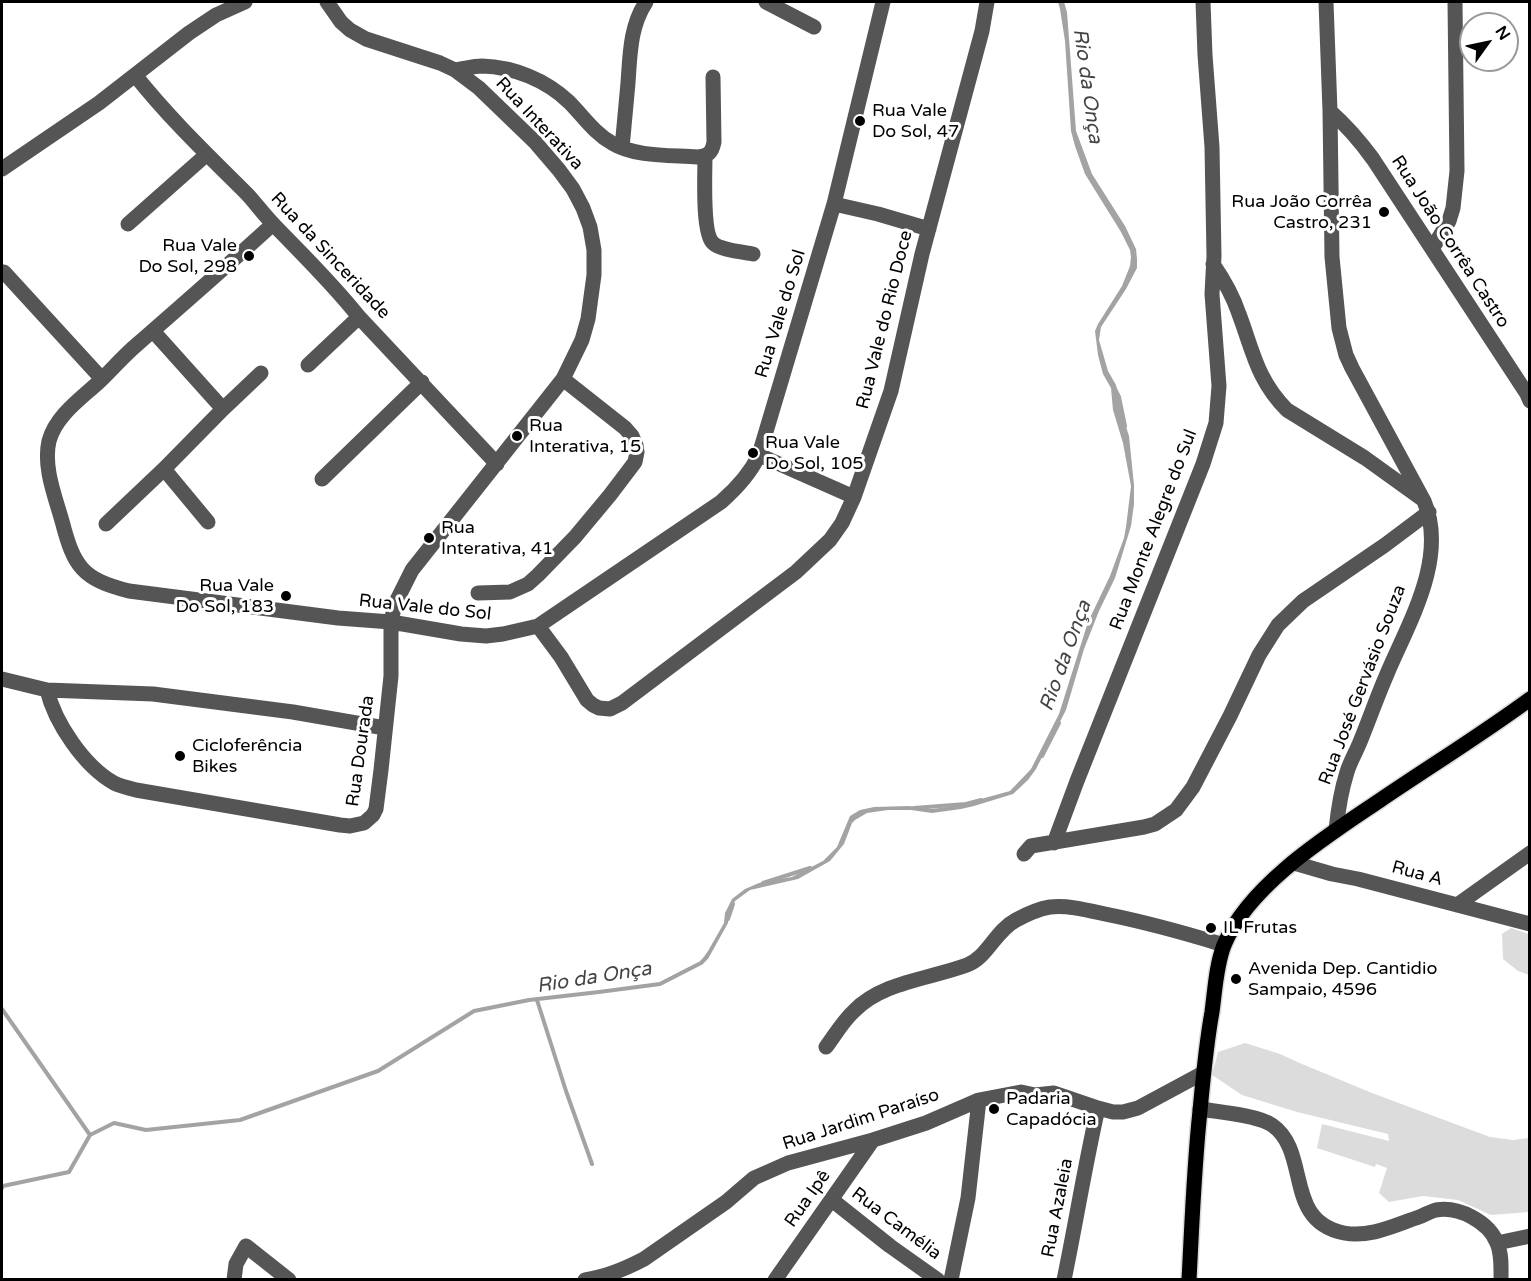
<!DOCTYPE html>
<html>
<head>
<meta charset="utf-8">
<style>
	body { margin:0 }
	#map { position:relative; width:1531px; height:1281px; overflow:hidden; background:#fff; font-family:"Varela Round",sans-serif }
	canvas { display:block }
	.frame { position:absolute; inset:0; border:3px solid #000; pointer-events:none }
	.north { position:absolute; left:1459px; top:12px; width:60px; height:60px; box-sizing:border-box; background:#fff; border:2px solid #999; border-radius:50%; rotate:57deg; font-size:16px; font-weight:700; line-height:24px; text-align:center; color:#000 }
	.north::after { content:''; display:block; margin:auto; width:21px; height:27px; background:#000; clip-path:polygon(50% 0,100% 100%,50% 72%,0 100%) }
</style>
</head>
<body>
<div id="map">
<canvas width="1531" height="1281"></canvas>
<div class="frame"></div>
<div class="north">N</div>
</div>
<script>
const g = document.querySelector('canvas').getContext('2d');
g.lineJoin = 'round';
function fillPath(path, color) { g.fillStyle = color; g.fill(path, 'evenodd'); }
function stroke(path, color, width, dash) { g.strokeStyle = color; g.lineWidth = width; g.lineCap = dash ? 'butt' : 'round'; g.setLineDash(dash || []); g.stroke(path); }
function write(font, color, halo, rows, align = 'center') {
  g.font = font + ' "Varela Round",sans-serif'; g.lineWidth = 6; g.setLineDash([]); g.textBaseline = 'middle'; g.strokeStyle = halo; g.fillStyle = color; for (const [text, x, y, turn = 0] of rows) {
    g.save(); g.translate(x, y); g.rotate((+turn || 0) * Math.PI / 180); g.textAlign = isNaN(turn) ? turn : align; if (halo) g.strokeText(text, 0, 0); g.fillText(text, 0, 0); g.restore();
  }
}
const green = new Path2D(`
	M1511,928L1529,934V975L1518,971L1503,959L1502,934Z
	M1245,1043L1280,1054L1302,1064L1372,1093L1490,1137L1513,1140L1529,1138V1212L1491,1215L1458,1200L1423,1196L1389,1202L1379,1193L1387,1168L1376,1164L1375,1167L1317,1148L1322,1124L1389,1141L1388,1134L1297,1112L1242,1095L1212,1075L1218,1052Z`);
const water = new Path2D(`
	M1058,2H1064L1067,12L1076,131L1092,174L1125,226L1136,249L1137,259V268L1126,289L1101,327L1099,340L1108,371L1116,385L1119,405L1129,436L1134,485V504L1131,526L1115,578L1099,611L1084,649L1066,710L1036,769L1028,780L1013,794L974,806L961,809L932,813L911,810H888L867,813L855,820L852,823L844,844L830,861L798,879L750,890L735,901L729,913L728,923L708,959L660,982L701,961L708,951L724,923L725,913L732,899L745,889L759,883L792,877L823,861L837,847L850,816L860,810L874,807L909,806L932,809L969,804L981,799L1010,791L1031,769L1059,714L1088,622L1110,576L1124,538L1126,527L1131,486L1123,443L1113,410L1111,388L1103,374L1098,355L1095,331L1098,324L1122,286L1130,266L1131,257L1130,250L1121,232L1085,174L1075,146L1071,131L1065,41L1060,9Z`);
const stream = new Path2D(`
	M1114,387L1119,397L1125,426
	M1042,756L1059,723
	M914,808L966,804L981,800
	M763,883L810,868
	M728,919L733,904
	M537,1000L566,1091L592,1164
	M2,1009L90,1135
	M90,1135L114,1123L146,1130L240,1120L378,1071L474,1011L529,1000L599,992L660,984L701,963L705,959
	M2,1188L3,1186L69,1172L90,1135`);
const minor = new Path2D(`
	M766,2L814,27
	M1326,2L1330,111L1332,257L1339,328L1346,355L1352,368L1424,501C1448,558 1409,622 1387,674C1377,697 1369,720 1360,742C1356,752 1350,762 1347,772C1341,791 1338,810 1336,830
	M455,70C464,69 473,66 482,66C514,67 546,80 569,102C583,116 594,133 612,143C635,157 670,155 697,157C708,156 712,153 714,142L713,77
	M135,75C169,118 209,156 248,195C257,205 265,216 275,226C304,256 333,284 359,317L497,464
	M1330,111C1347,126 1360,141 1373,159L1527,394L1530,401
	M622,148C624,126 626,105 628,83C630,55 630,26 646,2
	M705,156C705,173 702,233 713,243C720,250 743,252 753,254
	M2,169L99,103L189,33L216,15L245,2
	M834,204L878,214L929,229
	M128,224L206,155
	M273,224C227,266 180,307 133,348C122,358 112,369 101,380C82,398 56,415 49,441C43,467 55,496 62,521C74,567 82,579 129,591L338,618L391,622L461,634L486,636L503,634L538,626L721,502C737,488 750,474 759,455L834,204L883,2
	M1432,249L1449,221L1453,208L1457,171L1455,2
	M1213,264C1224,280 1233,296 1239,314C1253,351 1257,380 1287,410L1365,458L1422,499
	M4,272L102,379
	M153,331L223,409
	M308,365L359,317
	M759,455L854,497
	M164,469L208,522
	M322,479L422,382
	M106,524L164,469L223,409L261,373
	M478,593L510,592L528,584L538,575L575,537L610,495L635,462L637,452L636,445L632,436L625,428L563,379
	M538,626L561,657L587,700L593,705L599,708L610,709L622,703L796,572L830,540L842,523L854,497L891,391L922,254L982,31L987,2
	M2,679L47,690C55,723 84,766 114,783C120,786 128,788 136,790L340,825L350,826L364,823L373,815L376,809L381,770L391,676V622L395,604L412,570L563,379L582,340L588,319L594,275V250L590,227L583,208L573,189L559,170L535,142L479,88L455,70L440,63L366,39L350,30L341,22L327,2
	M47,690L153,694L293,712L385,728
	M1054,843L1077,781L1203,464L1216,423L1219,386L1212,294L1214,256L1212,147L1205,55L1203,2
	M1024,854L1031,846L1144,827L1155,824L1176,810L1193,787L1230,716L1259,655L1278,625L1303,601L1385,545L1429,512
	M1294,863L1332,874L1358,879L1530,924
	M1457,905L1530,853
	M826,1047C835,1035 843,1021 854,1011C882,982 929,979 967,965C988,957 995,931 1016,920C1027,914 1038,909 1050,907C1068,905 1087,910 1105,914C1145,922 1185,933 1224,945
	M1200,1109C1218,1112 1258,1115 1272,1125C1311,1152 1283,1221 1344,1233C1370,1238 1395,1225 1419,1217C1425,1215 1431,1211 1436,1210C1459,1206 1489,1222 1497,1243C1502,1254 1501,1268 1501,1280
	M832,1200L890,1246L938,1280
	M1497,1243L1530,1236
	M234,1280L236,1264L246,1246L289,1280
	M585,1280C606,1277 625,1269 644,1259L726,1202L754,1178L788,1163L873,1140L926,1123L979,1100L1021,1092L1035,1095L1054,1093L1098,1108L1113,1112H1123L1138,1108L1203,1073
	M775,1280L873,1140
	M951,1280L968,1198L979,1100
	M1064,1280C1076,1222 1085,1165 1098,1108`);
const major = new Path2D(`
	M1189,1280C1192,1223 1194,1167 1200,1111C1203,1078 1206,1045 1212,1012C1215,990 1216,966 1224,945C1249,885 1327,836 1379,801C1429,767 1481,735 1530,699`);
const markers = [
	[860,121,6,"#000"],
	[1384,212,6,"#000"],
	[249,256,6,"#000"],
	[517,436,6,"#000"],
	[753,453,6,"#000"],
	[429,538,6,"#000"],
	[286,596,6,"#000"],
	[180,756,6,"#000"],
	[1211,928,6,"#000"],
	[1236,979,6,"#000"],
	[994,1109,6,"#000"]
];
const poiNames = [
	["Rua Vale",872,111],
	["Do Sol, 47",872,132],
	["Rua João Corrêa",1372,202,"right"],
	["Castro, 231",1372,223,"right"],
	["Rua Vale",237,246,"right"],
	["Do Sol, 298",237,267,"right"],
	["Rua",529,426],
	["Interativa, 15",529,447],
	["Rua Vale",765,443],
	["Do Sol, 105",765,464],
	["Rua",441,528],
	["Interativa, 41",441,549],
	["Rua Vale",274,586,"right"],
	["Do Sol, 183",274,607,"right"],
	["Cicloferência",192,746],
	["Bikes",192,767],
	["IL Frutas",1223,928],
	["Avenida Dep. Cantidio",1248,969],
	["Sampaio, 4596",1248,990],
	["Padaria",1006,1099],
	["Capadócia",1006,1120]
];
const streetNames = [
	["Rua Interativa",539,124,47],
	["Rua João Corrêa Castro",1450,242,57],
	["Rua da Sinceridade",330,256,47],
	["Rua Vale do Sol",781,314,-73],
	["Rua Vale do Rio Doce",885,320,-76],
	["Rua Monte Alegre do Sul",1154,530,-69],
	["Rua Vale do Sol",425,608,6],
	["Rua José Gervásio Souza",1363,685,-69],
	["Rua Dourada",361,751,-82],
	["Rua A",1417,874,15],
	["Rua Jardim Paraíso",861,1120,-18],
	["Rua Ipê",808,1199,-55],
	["Rua Azaleia",1058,1208,-79],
	["Rua Camélia",896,1224,37]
];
const waterNames = [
	["Rio da Onça",1087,86,82],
	["Rio da Onça",1066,656,-70],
	["Rio da Onça",594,978,-9]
];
fillPath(green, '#dcdcdc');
fillPath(water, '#a3a3a3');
stroke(stream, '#a3a3a3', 4);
stroke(major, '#dbdbdb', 18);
stroke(minor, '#555', 15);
stroke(major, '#000', 15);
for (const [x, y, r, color] of markers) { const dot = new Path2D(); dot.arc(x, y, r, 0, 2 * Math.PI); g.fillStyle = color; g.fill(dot); stroke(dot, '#fff', 2); }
write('18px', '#000', '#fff', poiNames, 'left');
write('18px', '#000', '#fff', streetNames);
write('italic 20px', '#444', '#fff', waterNames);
</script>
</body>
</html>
